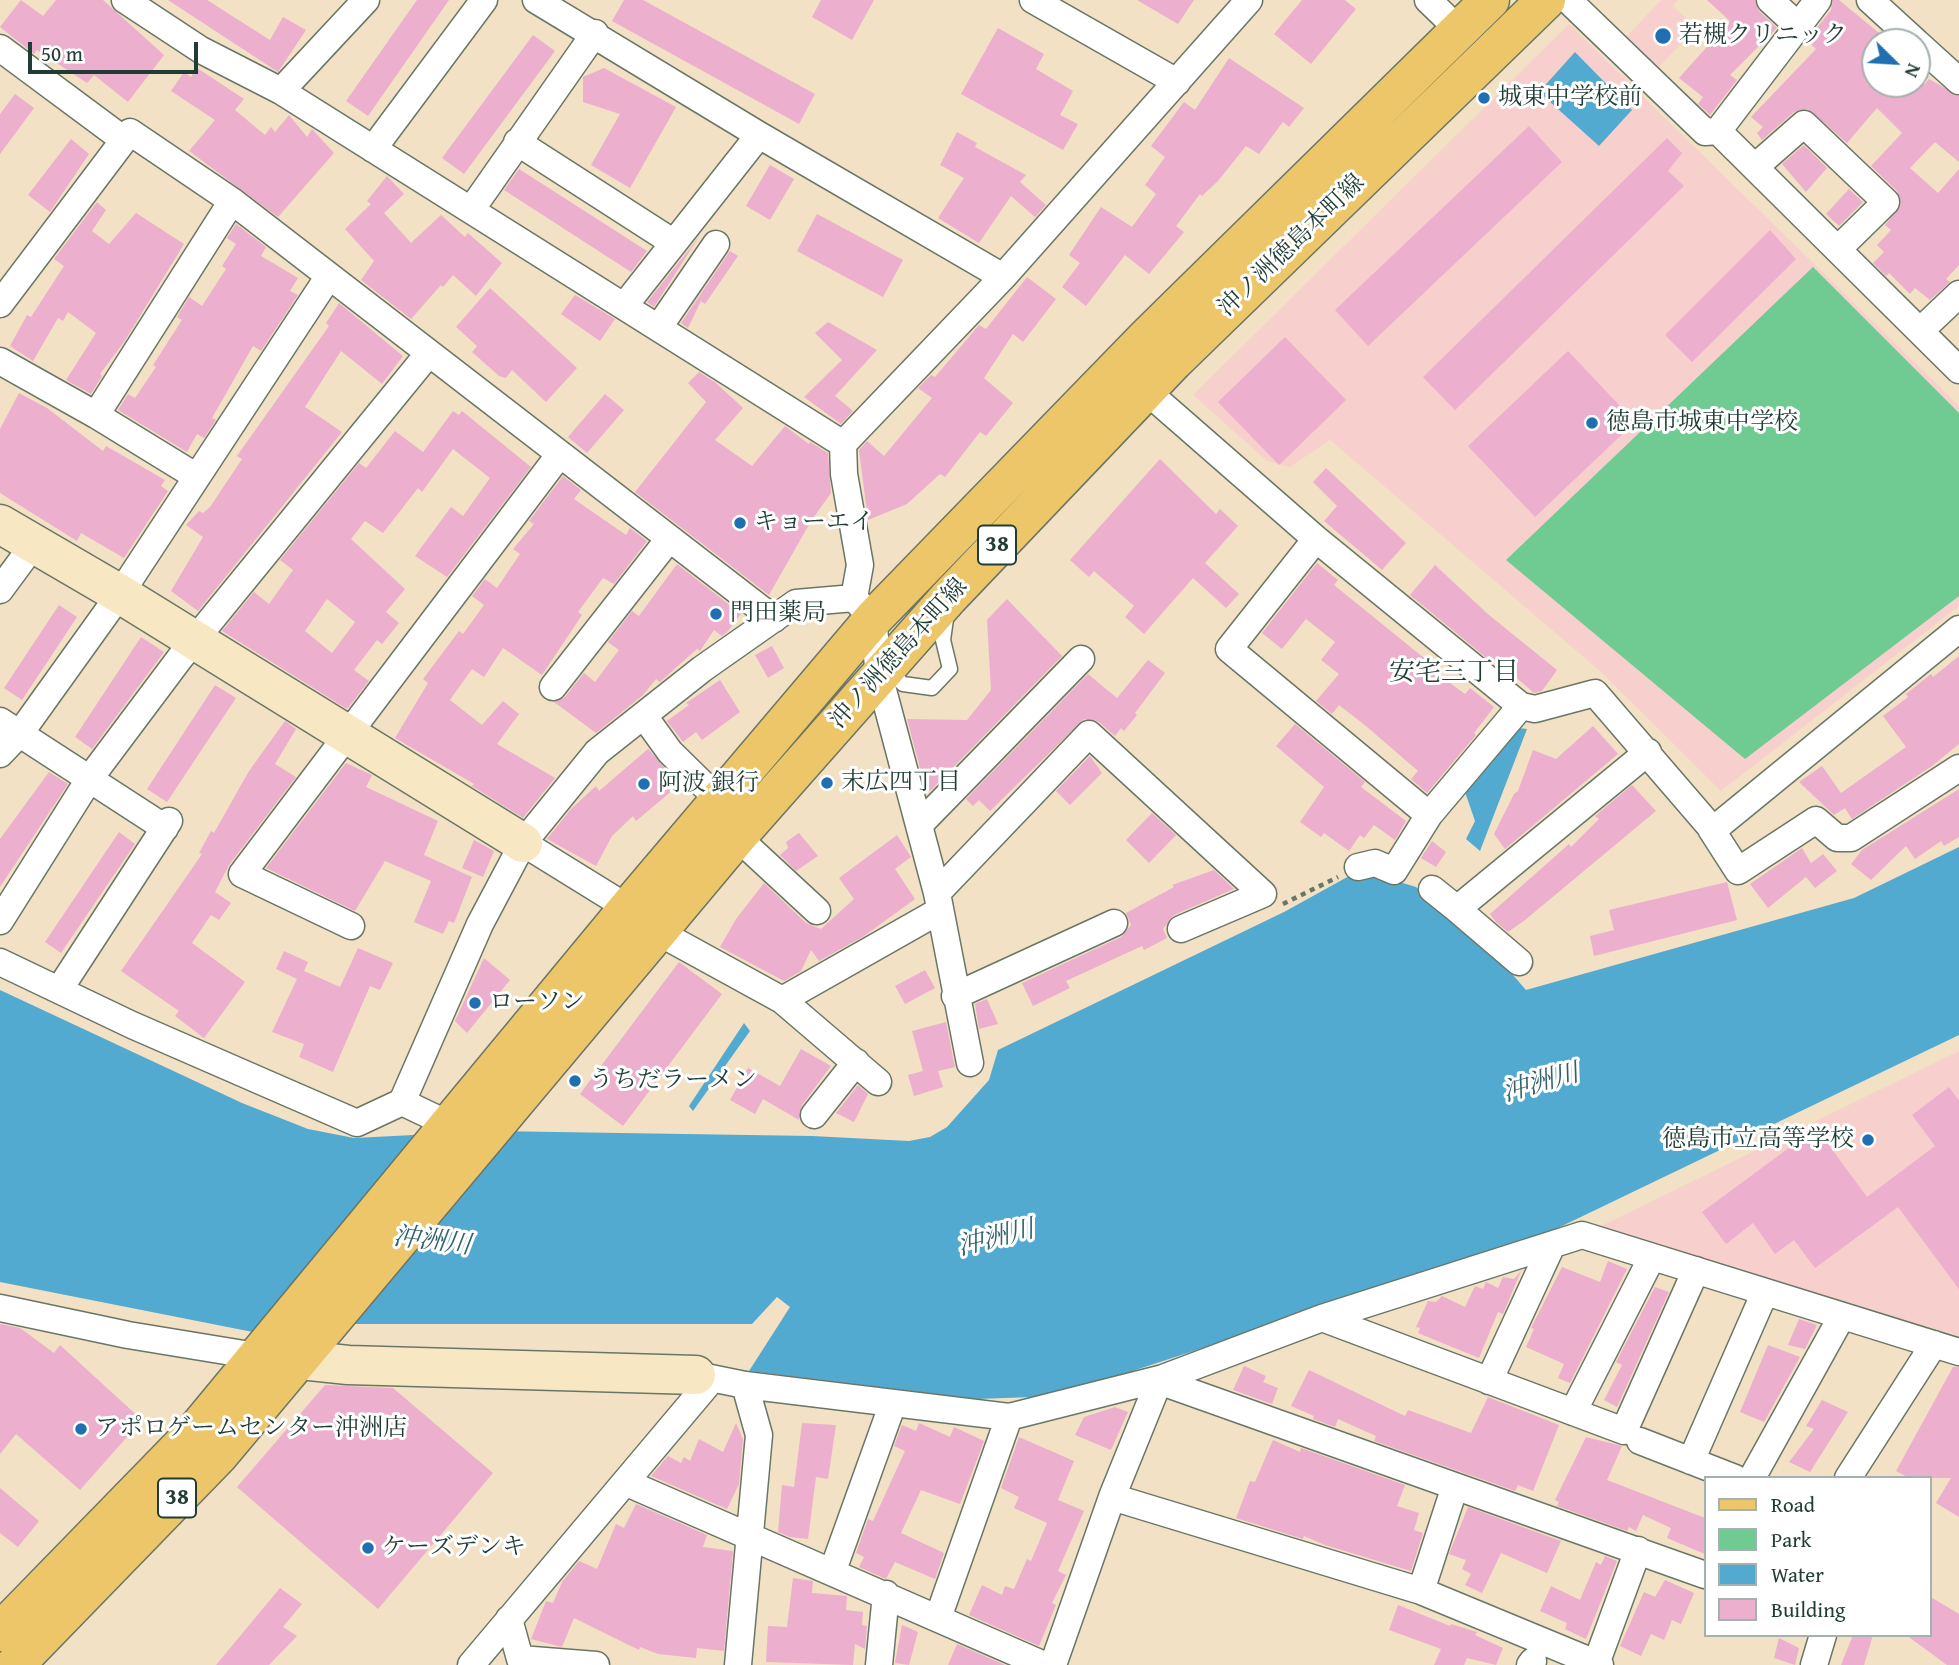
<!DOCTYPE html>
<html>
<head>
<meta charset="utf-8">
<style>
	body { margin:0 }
	#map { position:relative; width:1959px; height:1665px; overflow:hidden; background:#f2e1c4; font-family:"Gentium Book Plus",serif }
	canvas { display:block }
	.legend { position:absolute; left:1704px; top:1476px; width:228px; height:161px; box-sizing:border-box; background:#fff; border:2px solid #a5b1ae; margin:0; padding:9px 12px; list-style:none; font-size:21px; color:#1f3d34 }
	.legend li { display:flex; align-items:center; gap:14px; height:35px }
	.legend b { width:35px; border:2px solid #a5b1ae }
	.north { position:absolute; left:1861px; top:28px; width:70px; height:70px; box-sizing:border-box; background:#fff; border:2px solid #a5b1ae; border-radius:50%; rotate:114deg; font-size:19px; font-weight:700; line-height:28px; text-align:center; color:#1f3d34 }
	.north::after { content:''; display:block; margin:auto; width:24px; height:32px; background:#1f6fb2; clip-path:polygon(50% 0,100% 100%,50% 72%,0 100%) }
	.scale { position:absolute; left:28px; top:42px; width:170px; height:32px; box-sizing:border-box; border:4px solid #1f3d34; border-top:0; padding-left:9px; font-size:21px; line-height:24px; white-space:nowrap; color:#1f3d34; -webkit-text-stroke:5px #fff; paint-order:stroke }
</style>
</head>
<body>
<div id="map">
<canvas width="1959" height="1665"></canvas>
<ul class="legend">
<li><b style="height:9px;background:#ecc669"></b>Road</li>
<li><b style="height:19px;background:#70cb92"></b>Park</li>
<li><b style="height:19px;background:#53aad0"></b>Water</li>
<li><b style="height:19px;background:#ecafce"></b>Building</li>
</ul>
<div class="north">N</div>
<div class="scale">50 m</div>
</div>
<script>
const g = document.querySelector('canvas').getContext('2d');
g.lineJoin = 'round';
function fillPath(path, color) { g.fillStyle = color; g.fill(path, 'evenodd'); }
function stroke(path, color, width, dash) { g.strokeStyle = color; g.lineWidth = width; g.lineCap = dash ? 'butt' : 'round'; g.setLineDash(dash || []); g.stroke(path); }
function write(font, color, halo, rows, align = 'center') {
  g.font = font + ' "Gentium Book Plus","Noto Serif JP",serif'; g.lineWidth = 6; g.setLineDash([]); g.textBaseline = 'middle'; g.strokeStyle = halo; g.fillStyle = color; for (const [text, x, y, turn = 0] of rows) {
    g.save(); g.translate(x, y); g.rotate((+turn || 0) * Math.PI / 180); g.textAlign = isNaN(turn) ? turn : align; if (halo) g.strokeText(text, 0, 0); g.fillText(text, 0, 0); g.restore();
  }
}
const built = new Path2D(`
	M1661,0H1678L1673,6L1696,28L1657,69L1625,38Z
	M1569,24L1959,406V606L1721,791L1600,671L1330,440L1290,467L1267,461L1193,395Z
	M1959,1051V1336L1595,1229Z`);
const green = new Path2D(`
	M1813,267L1959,413V596L1745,759L1506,560Z`);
const water = new Path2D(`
	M1575,52L1632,110L1599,146L1539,92Z
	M1509,727L1527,729L1480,851L1466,839L1475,821L1464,789Z
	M1959,847V1035L1533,1240L1108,1379L1033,1397L977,1399L749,1371L790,1307L777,1297L752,1324H330L273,1336L0,1282V990L242,1103L308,1129L354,1138L492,1131L812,1136L909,1141L930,1137L947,1127L989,1080L998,1050L1284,912L1360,870L1416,887L1459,928L1500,960L1526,990L1854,898Z
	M744,1023L750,1031L693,1111L689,1106Z`);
const building = new Path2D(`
	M21,0L43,16L56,0H103L164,55L128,102L94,75L87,83L37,50L34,54L0,27Z
	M168,0H207L270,40L283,17L306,30L278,72Z
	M417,0H449L368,116L346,101Z
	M624,0H643L815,94L799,124L612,21Z
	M821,0H874L852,40L812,17Z
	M1137,0H1194L1178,24Z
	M1302,0H1345L1356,9L1311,64L1274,34Z
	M1707,0H1755L1759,11L1777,28L1730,75L1737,80L1710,115L1698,104L1703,97L1679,78L1730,21Z
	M1833,0H1839L1890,42H1875V84H1925L1929,79L1959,96V162L1935,142L1910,168L1938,193L1959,169V265L1946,279L1950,282L1930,300L1915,288L1910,294L1889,273L1886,276L1873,263L1884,252L1877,245L1891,230L1885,225L1901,205L1897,191L1871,166L1902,133L1877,108L1847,143L1808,109L1794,112L1762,140L1757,133L1763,127L1751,117L1816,49L1807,40L1831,10Z
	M998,28L1044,54L1036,69L1073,91L1060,115L1078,124L1063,150L961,94Z
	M533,35L555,51L464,174L442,158Z
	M1229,58L1304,108L1289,127L1283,122L1259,154L1246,146L1218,181L1202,196L1200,194L1176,226L1184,232L1149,274L1125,255L1086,306L1062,287L1080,263L1069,255L1101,207L1132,227L1156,194L1145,185L1165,157L1151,146L1184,102L1195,110Z
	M197,68L244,99L235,110L265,135L271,127L275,132L289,115L307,137L312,129L334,153L278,217L189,151L215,120L171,91L184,72L191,77Z
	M604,68L676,107L630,188L591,165L620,114L583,102V77Z
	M15,94L34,108L0,154V114Z
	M1529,126L1562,162L1368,346L1335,310Z
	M957,132L977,143L975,147L1026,175L1020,182L1046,205L1035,217L1011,196L979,243L938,218L964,178L940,165Z
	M1667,138L1682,153L1668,171L1684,186L1455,410L1423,377Z
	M71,139L89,154L50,212L28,195Z
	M1804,145L1827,168L1806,192L1782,164Z
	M770,165L794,179L770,220L746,206Z
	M519,169L647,251L631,272L504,190Z
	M387,176L404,194L384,213L411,243L441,215L465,237L468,233L502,263L476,296L453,275L443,287L441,285L411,319L361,280L374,261L345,229L371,204L367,201Z
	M1849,189L1863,202L1839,226L1826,214Z
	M97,202L106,210L92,231L109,244L136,213L184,244L124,342L100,374L102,376L91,394L66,380L96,333L68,312L63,321L58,318L33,361L10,346L27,315L31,317L64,266L54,259Z
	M817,214L903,260L883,297L797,251Z
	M236,224L266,247L261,256L298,278L290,291L298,295L261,351L253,346L212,418L216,420L204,438L197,434L187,452L118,410L128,394L135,398L156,367L153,365L182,320L177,317L189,297L202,306L226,269L222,266L236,244L227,238Z
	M1770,230L1796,259L1692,362L1665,335Z
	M700,235L654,307L647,302L687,252Z
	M730,251L738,256L705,304L701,301L688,328L681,323Z
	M1027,277L1056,299L1023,342L1013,334L984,378L1013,403L986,436L980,432L945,477L940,474L907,504L868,520L859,450L867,441L884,456L932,398L918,388L931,375L935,377L979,325L986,329Z
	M490,288L577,368L546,402L512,370L506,378L499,376L472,352L477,346L456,327Z
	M575,295L615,319L600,341L561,314Z
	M339,303L403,356L382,384L341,351L305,407L342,432L198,611L171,591L203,537L186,525L199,511L203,513L210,507L242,459L237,456L329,326L326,323Z
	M828,322L877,350L835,396L853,411L841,424L804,397L842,360L815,333Z
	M1285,337L1346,400L1279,465L1218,402Z
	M1568,351L1635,422L1535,517L1468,446Z
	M699,372L716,383L743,408L715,440L752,466L785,426L809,444L810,442L828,453L831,493L811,521L769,595L635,492L706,402L688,383Z
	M19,393L47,408L103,451L106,446L165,480L161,486L168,491L124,558L81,533L77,541L0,493V429Z
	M605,394L624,410L587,453L568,437Z
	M453,411L459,415L462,411L531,467L447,577L415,556L451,507L463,516L490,478L453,449L422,492L418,488L383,533L365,521L351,539L405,589L386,612L399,623L382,644L377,640L354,670L369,681L347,709L222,631L254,592L269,604L293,570L280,560L359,463L366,468L395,431L423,452ZM327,599L355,622L332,653L305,631Z
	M1160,459L1216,514L1220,509L1238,526L1205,563L1239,594L1226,608L1193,578L1144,634L1125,617L1134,606L1094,571L1089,577L1070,560Z
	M1326,468L1406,543L1382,570L1324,521L1337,506L1313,482Z
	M563,476L581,490L574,499L626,535L630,528L647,541L614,584L603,578L578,612L582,615L542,675L503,648L484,677L472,669L450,700L482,725L503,701L519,714L497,744L555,778L523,818L472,786L474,784L395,738L428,683L423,679L459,631L463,634L484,605L472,596L485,579L497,588L520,554L513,549L534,524L529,521Z
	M1317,563L1338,580L1334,585L1424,658L1421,662L1465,694L1470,688L1494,707L1474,733L1476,735L1427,793L1411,779L1418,771L1366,726L1339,705L1332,714L1316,701L1339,674L1321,660L1335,642L1306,619L1282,649L1262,633Z
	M677,564L741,614L727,632L722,636L714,630L700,651L697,649L660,682L656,679L643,695L596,733L554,702L565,697L584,673L595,682L619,650L608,642L632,611L639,616Z
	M1435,565L1489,615L1557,670L1542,691L1534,693L1497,661L1494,664L1410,595Z
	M1007,599L1062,656L930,791L925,787L907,719L967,720L991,690L987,620Z
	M59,605L77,617L22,700L4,688Z
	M141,637L164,652L92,749L75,737Z
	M772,646L784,668L768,678L755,655Z
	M1959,656V744L1932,766L1852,819L1845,808L1834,815L1799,782L1822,766L1841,793L1906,747L1883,716L1908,697L1906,694L1931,674L1933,677Z
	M1148,660L1165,673L1135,713L1137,715L1124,731L1121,728L1115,736L1099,722L1084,719L990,811L979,800L973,806L966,799L1088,674L1117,698Z
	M720,680L740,712L702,740L696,732L683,742L667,721L689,705L686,703Z
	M215,685L236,698L167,802L147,789Z
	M285,721L296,729L275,764L296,777L229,865L215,892L231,903L219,920L211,915L192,943L245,982L204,1038L175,1016L179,1011L121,971L202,854L199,853L211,831L214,833L249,771Z
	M1295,724L1365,782L1361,787L1406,821L1395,840L1374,825L1364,838L1360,835L1349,851L1324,833L1321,837L1300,822L1324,787L1276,746Z
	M1593,726L1618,754L1505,849L1494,834L1514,794L1518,791L1533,750L1556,759Z
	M648,749L680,784L636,821L633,816L612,836L596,866L547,839L571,809L596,786L599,791Z
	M1090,756L1102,773L1070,805L1056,791Z
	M346,763L372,775L366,787L438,821L424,855L472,877L454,923L449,921L443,934L414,922L431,881L385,861L355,911L266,868Z
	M49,772L68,784L0,887V839Z
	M1632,785L1656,811L1525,920L1508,932L1496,922L1490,914L1569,844L1571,847L1599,819L1595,816Z
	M1959,789V837L1944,846L1941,841L1915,859L1906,846L1871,880L1851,864L1862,850Z
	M1152,813L1176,835L1149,863L1126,840Z
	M119,832L135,844L61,953L45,942Z
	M799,833L818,856L796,871L780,855L788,848L786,842Z
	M897,835L911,857L895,869L915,899L864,936L819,961L811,950L801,971L784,981L720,947L736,919L764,883L806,923L821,929L854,899L839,878Z
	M474,840L494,851L483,877L462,868Z
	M1432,841L1446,852L1436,867L1421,858Z
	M1802,848L1811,863L1823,854L1837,871L1815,888L1806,877L1768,908L1750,884Z
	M1214,870L1234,889L1174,915L1163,929L1167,938L1144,950L1142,946L1066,981L1070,988L1033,1006L1022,983L1121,937L1131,925L1126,913L1174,887L1172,885Z
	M1727,882L1737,920L1594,956L1590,936L1614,930L1609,910Z
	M358,948L393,963L380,990L370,986L333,1072L299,1057L304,1044L272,1032L297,979L276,969L284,951L308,962L304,971L340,987Z
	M484,958L510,980L467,1033L455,1021Z
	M679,962L722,994L623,1126L580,1094Z
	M925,970L935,988L905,1004L895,986Z
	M987,999L998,1024L979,1029L975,1004Z
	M946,1022L955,1067L938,1071L943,1087L914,1096L908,1075L923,1071L912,1031Z
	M801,1049L831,1066L802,1105L799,1120L763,1099L755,1114L730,1100L748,1068L780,1086Z
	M858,1085L868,1094L854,1122L836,1113Z
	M1949,1087L1959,1101V1289L1898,1207L1815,1268L1794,1240L1775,1254L1753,1223L1726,1244L1702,1212L1816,1128L1867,1197L1935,1146L1912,1115Z
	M1608,1261L1627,1269L1570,1383L1558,1378L1564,1364L1526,1347L1534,1329L1531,1328L1562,1267L1600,1282Z
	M1521,1271L1503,1314L1498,1312L1479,1358L1418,1333L1420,1328L1416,1327L1428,1301L1436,1302L1442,1296L1465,1307L1475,1286L1483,1289L1486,1282L1498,1288L1503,1277L1514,1279Z
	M1655,1287L1669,1292L1617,1407L1604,1400L1622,1365L1616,1362Z
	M1799,1319L1817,1325L1805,1349L1788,1345Z
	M0,1324L20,1328L54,1353L60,1345L142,1420L80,1490L16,1434L0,1454Z
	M1768,1345L1800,1357L1764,1422L1740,1412Z
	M1244,1366L1266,1376L1263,1382L1278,1388L1272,1404L1233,1390Z
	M1953,1367H1959V1517L1936,1503L1951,1478H1909L1896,1471Z
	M1309,1370L1405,1416L1408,1410L1471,1433L1488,1397L1559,1425L1533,1491L1518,1485L1515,1491L1374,1441L1376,1436L1338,1419L1335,1427L1313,1419L1314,1416L1291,1406Z
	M325,1385L393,1388L493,1473L378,1609L237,1487Z
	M1822,1400L1848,1412L1810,1472L1789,1462L1814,1429L1806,1426Z
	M1115,1407L1128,1412L1111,1450L1075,1435L1084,1417Z
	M736,1423L743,1439L739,1484L727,1509L651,1476L668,1456L681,1463L684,1457L690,1461L699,1439L723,1452Z
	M802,1423L836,1425L828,1479L816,1477L808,1539L790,1537L778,1532L782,1485L794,1487Z
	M919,1423L950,1437L954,1427L984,1441L960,1504L921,1490L901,1533L944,1553L935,1579L895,1562L886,1579L859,1567L864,1557L856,1553L868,1519L873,1521L905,1451L894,1446L902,1425L916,1431Z
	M1019,1437L1074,1461L1058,1500L1084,1511L1058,1571L1066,1575L1052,1603L1056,1605L1039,1646L969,1615L982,1585L1002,1595L1005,1586L1014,1589L1027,1559L1031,1561L1047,1523L1014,1508L1019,1497L1001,1488Z
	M1586,1437L1622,1446L1607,1480L1705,1518V1554L1667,1538L1671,1528L1643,1515L1636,1531L1629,1527L1627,1531L1557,1506L1559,1502L1555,1500Z
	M1273,1440L1300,1452L1301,1448L1405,1485L1397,1506L1419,1513L1414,1530L1423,1533L1411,1571L1325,1545L1304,1536L1303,1539L1236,1518L1250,1481L1255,1482Z
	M0,1488L39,1521L18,1547L0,1533Z
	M636,1504L707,1535L703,1547L733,1551L724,1651L697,1648L696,1658L658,1654L640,1647L639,1650L574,1618L562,1647L531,1639L546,1601L553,1603L562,1582L579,1561L597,1569L616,1524L624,1528Z
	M1468,1507L1561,1541L1547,1573L1501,1553L1482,1593L1465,1585L1471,1574L1462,1569L1466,1560L1449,1554Z
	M1605,1556L1617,1561L1586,1639L1565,1629L1567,1623L1540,1611L1551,1586L1580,1600L1596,1562L1601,1565Z
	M793,1578L813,1581L812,1593L847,1596L846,1610L863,1612L862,1625L867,1626L865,1649L855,1644L853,1665L766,1662L768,1626L787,1627Z
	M1665,1580L1694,1593L1681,1624L1672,1620L1664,1640L1651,1634L1641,1656L1620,1646L1644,1592L1655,1597Z
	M280,1588L302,1604L283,1627L297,1636L269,1665H216Z
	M1929,1596L1959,1614V1665H1947L1906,1635H1929Z
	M1398,1605L1450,1626L1451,1624L1477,1632L1475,1635L1503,1648L1496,1665L1467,1658L1464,1665H1434L1441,1649L1389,1630Z
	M902,1625L918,1632L909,1665L895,1663Z
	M1853,1635H1873L1864,1665H1841Z
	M1779,1638L1799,1648L1795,1665L1774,1658Z
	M957,1644L1005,1665H948Z`);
const path = new Path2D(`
	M1283,904L1338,877`);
const lane = new Path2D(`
	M888,670L903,684L932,688L950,669L943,640L947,612`);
const street = new Path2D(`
	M125,0L201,50L281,91
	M366,0L281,91L843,444
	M536,0L759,135L1003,277
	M1033,0L1177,82
	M1428,0L1459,30
	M1568,0L1705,132L1718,131L1818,0
	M1770,0L1797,25
	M1870,0L1916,42
	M1917,43L1959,81
	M0,48L124,140
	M1718,131L1959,370
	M517,142L674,243
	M373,149L484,0
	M1755,167L1804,124L1886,202L1838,249
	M471,210L595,33
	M0,304L130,132L232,201L774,619
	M625,305L759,135
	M659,327L716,244
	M1920,331L1959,294
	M0,361L96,415
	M1135,381L1316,539L1521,706L1535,709L1595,693L1713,830L1959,629
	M197,477L96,415L232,201
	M1316,539L1229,649L1429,815
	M0,590L34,544
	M854,598L860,565L844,474L843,444L1003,277L1249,0
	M553,687L669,539
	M644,716L670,752L720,801
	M0,721L165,828
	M0,754L21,732L120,594L329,276
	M920,824L1081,659
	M1711,829L1738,871L1816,820L1837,838H1851L1959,768
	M737,837L817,911
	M523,843L628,908L658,932L782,1000L878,1082
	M1358,867L1375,863L1394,871L1429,815L1521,706
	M1432,889L1457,909L1648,752
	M937,893L1089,734L1263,894L1181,929
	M1457,909L1519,962
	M0,921L90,778L180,658L429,353
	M351,926L242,874L560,454
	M0,962L132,1025L357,1123L402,1102
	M59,990L169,821
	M955,996L1114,923
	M782,1000L939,911
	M814,1115L856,1062
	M448,1124L402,1102L480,924L523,843L597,752L702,669L796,603L854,598L873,619L879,675L937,893L970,1063
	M0,1308L128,1335L256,1356
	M1322,1318L1624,1431L1696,1270
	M696,1375L745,1385L1009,1417L1163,1378L1322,1318L1582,1235L1959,1352
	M1159,1381L1705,1575
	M1489,1381L1552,1245
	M1573,1412L1652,1257
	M1640,1441L1735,1478
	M1691,1461L1765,1292
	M1752,1478L1842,1316
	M1848,1478L1934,1344
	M627,1483L1044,1665
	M1112,1497L1421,1591L1600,1665
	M833,1570L893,1403
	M1421,1591L1455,1486
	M938,1618L1009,1417
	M509,1619L520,1659L596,1665
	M1596,1664L1638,1550
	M471,1665L712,1379
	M738,1665L759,1435L745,1385
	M879,1665L886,1594
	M1053,1665L1112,1497L1159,1381L1163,1378
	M1530,1665L1533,1661
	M1814,1665L1823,1635`);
const secondary = new Path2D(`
	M0,524L120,594L523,843
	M272,1357L348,1365L696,1375`);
const primary = new Path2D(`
	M0,1632L192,1435L628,908L873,619L1148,336L1490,0
	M15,1665L218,1456L737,837L949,597L1174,361L1546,0`);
const markers = [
	[1663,36,9,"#1f6fb2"],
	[1484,98,7,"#1f6fb2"],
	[1592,423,7,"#1f6fb2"],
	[740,523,7,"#1f6fb2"],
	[716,614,7,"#1f6fb2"],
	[827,783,7,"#1f6fb2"],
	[644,784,7,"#1f6fb2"],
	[475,1003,7,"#1f6fb2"],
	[575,1081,7,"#1f6fb2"],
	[1868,1140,7,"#1f6fb2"],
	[81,1429,7,"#1f6fb2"],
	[368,1548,7,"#1f6fb2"]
];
const shields = [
	[997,545,38],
	[177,1498,38]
];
const shieldNames = [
	["38",997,545],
	["38",177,1498]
];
const poiNames = [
	["若槻クリニック",1679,36],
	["城東中学校前",1498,98],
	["徳島市城東中学校",1606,423],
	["キョーエイ",754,523],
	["門田薬局",730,614],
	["末広四丁目",841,783],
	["阿波 銀行",658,784],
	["ローソン",489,1003],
	["うちだラーメン",589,1081],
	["徳島市立高等学校",1854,1140,"right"],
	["アポロゲームセンター沖洲店",95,1429],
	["ケーズデンキ",382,1548]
];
const streetNames = [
	["沖ノ洲徳島本町線",1292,246,-44],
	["沖ノ洲徳島本町線",899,654,-48]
];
const neighbourhoodNames = [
	["安宅三丁目",1454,673]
];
const waterNames = [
	["沖洲川",1541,1084,-16],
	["沖洲川",996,1239,-14],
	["沖洲川",432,1242,7]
];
fillPath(built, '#f7d0cd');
fillPath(green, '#70cb92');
fillPath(water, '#53aad0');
fillPath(building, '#ecafce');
stroke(lane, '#697666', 17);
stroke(street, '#697666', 29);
stroke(secondary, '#697666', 41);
stroke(primary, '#697666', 41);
stroke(path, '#697666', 4.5, [5, 5]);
stroke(lane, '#fff', 14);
stroke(street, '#fff', 26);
stroke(secondary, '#f7e8c3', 38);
stroke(primary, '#ecc669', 38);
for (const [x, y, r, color] of markers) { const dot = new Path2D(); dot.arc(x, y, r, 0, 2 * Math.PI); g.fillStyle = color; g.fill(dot); stroke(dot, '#fff', 2.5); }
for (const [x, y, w] of shields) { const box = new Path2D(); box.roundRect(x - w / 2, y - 19.5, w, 39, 5); g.fillStyle = '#fff'; g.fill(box); stroke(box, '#1f3d34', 2); }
write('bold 23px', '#1f3d34', null, shieldNames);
write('24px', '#1f3d34', '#fff', poiNames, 'left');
write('24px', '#1f3d34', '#fff', streetNames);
write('26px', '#1f3d34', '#fff', neighbourhoodNames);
write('italic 26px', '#31636b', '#fff', waterNames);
</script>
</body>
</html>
